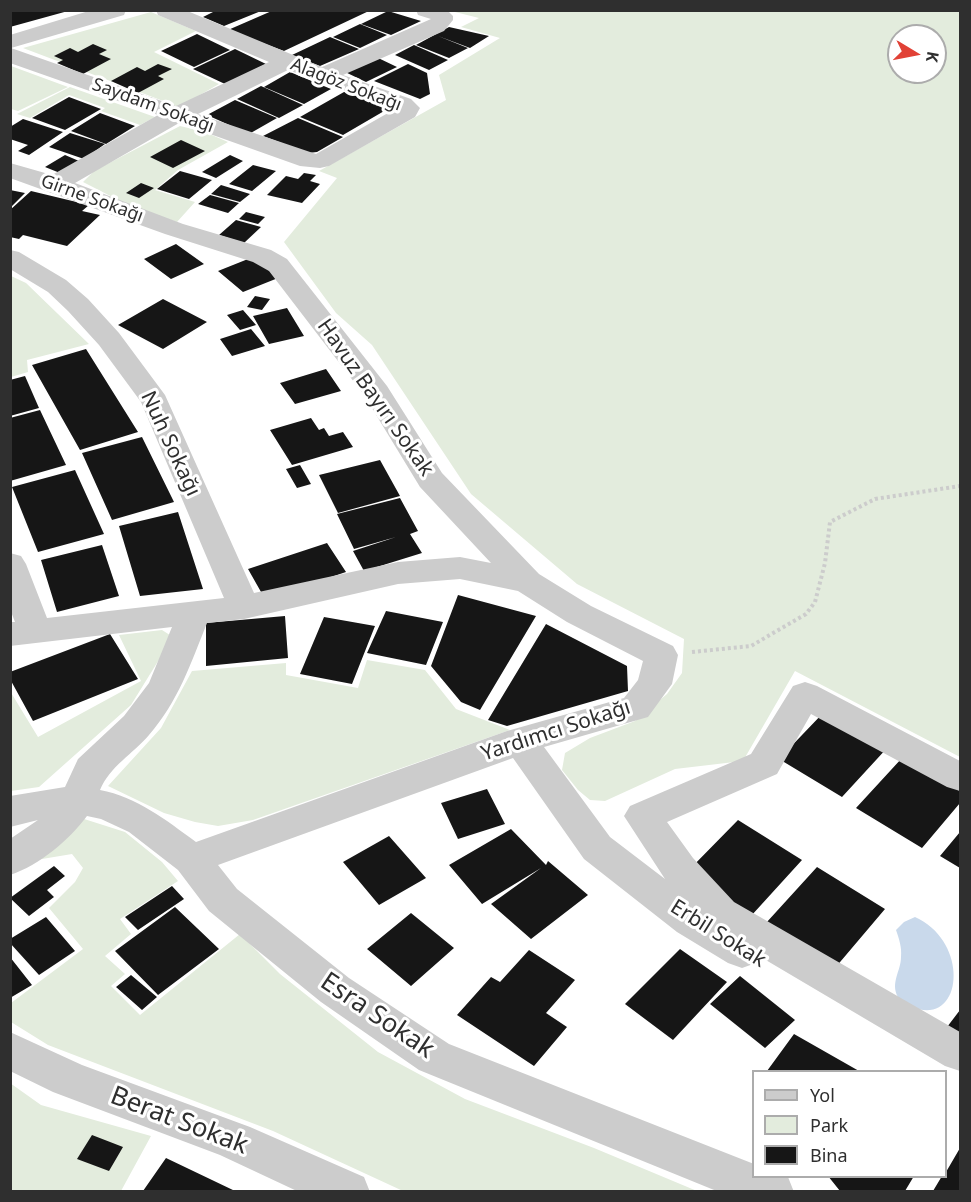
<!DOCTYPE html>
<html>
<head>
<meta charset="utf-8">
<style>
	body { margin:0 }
	#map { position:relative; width:971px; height:1202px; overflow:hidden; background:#fff; font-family:"Noto Sans",sans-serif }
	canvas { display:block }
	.frame { position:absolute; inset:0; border:12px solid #2f2f2f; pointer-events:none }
	.legend { position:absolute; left:752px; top:1070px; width:195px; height:108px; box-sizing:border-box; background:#fff; border:2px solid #acacac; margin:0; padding:8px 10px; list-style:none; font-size:18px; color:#2f2f2f }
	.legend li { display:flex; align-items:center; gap:12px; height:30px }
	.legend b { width:30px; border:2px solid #acacac }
	.north { position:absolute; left:887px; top:24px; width:60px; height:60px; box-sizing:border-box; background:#fff; border:2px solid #acacac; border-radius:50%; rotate:100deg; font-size:16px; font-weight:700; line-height:24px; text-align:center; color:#2f2f2f }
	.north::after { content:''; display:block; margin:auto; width:21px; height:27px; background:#e14136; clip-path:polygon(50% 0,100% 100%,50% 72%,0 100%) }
</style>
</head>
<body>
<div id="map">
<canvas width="971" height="1202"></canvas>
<div class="frame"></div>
<ul class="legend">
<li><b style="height:8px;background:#ccc"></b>Yol</li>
<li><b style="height:16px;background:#e3ecdd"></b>Park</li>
<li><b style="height:16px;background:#161616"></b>Bina</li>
</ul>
<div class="north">K</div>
</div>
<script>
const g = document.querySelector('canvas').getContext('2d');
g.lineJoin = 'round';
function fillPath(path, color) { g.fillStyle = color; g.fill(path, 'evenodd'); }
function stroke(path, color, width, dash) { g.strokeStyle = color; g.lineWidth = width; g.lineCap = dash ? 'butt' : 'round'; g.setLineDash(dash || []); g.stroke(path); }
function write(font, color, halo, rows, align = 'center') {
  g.font = font + ' "Noto Sans",sans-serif'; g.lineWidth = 6; g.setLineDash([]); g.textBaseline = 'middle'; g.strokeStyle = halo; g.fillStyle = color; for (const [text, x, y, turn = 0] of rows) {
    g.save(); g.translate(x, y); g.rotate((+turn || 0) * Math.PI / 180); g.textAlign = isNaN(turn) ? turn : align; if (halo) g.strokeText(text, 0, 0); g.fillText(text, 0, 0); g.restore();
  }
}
const green = new Path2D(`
	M451,11H960V757L795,671L743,761L675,769L605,801L590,800L578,790L562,770L565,753L590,738L635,721L667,694L682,673L684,639L577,584L471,494L372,345L336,313L284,242L337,178L319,171L446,100L439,75L500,38L461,27L479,18ZM899,36H935V72H899Z
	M151,12L196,31L154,52L219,84L179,107L23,48Z
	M10,66H11L68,87L18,111L11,109Z
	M70,87L155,117L140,125L101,111L105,108L69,95L30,118L17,114Z
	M180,126L205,132L228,142L178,170L155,190L195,202L177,222L130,206L83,182L94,171Z
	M11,276L26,283L89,344L27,360L28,372L11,377Z
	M162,630L173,637L131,705L39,787L11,791L10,691L38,737L141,681L119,635Z
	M367,660L425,670L456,709L510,730L253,820L218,826L195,822L164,813L108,786L161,728L192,671L286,663V675L358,688Z
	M81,818L125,832L162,862L178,881L120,919L131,934L105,956L125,974L111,986L140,1015L240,934L280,974L378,1052L465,1099L594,1148L697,1191H403L273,1131L48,1045L11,1022V1003L83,949L49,908L75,882L83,868L72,854L36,860Z
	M10,1083L41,1105L151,1136L121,1191H11Z`);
const water = new Path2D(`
	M915,917C971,942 963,1028 912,1007C906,1004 901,1003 898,997C890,983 901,971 901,957C902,947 899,939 896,930L904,922Z`);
const building = new Path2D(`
	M10,10H68V11L10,27Z
	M217,10L261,11L224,26L203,17Z
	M274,10H371L284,51L228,30Z
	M388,11L421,21L391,35L361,24Z
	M360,24L387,35L360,48L333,37Z
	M449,27L489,36L470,48L438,36L468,48L449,58L416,45Z
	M197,34L230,50L194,67L161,51Z
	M330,37L359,49L320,66L292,55Z
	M93,44L107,50L99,54L111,59L83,74L57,63L63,60L54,56L70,48L78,52Z
	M414,45L448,60L429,70L395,55Z
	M235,49L266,64L225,84L193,69Z
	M374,56L397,67L366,82L343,71Z
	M158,64L172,69L158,76L164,79L138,93L111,81L137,67L145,71Z
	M408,64L427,73L430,94L420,99L374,81Z
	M290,72L331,89L304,104L264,87Z
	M261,86L303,105L279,118L237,99Z
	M344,92L391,107L343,135L300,117Z
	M69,97L101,109L65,130L32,118Z
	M235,100L277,118L249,134L207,115Z
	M100,113L135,126L106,144L71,131Z
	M298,118L343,137L317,152L308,153L263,136Z
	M23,119L63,132L29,155L18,151L28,145L10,139V127Z
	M70,133L105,144L84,159L49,147Z
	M181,140L205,151L173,168L150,157Z
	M65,155L79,161L60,173L45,167Z
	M230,155L243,161L216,178L202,172Z
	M253,165L276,171L252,191L229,184Z
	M180,171L212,180L189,199L157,189Z
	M304,173L316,175L310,181L320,184L302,203L267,195L286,176L298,179Z
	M141,183L154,188L139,198L126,193Z
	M221,185L250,194L240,202L211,194Z
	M10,190L25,193L10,208Z
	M31,191L89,205L82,211L100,215L67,246L23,235L19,239L10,237V210Z
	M210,195L239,203L228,213L198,204Z
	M246,212L265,217L258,224L239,219Z
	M236,220L261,227L244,243L219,235Z
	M176,244L204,264L171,279L144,259Z
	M253,257L278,278L243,292L218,271Z
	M255,296L270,299L262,310L247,307Z
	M163,299L207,322L163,349L118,325Z
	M287,308L304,336L269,344L253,316Z
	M243,310L256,325L240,330L227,315Z
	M251,329L265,346L232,356L220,339Z
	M86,349L138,432L80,450L32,365Z
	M326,369L341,391L295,404L280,383Z
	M25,376L39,408L10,416V380Z
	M40,410L66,465L10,481V418Z
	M311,418L319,430L324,428L329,436L343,432L353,447L292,465L270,430Z
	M142,437L174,502L112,520L82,453Z
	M380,460L400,496L338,513L319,475Z
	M300,465L311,484L297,488L286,469Z
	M75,470L104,534L38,552L12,487Z
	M400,498L418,531L410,534L422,553L364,571L353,551L396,537L354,549L337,514Z
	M178,512L203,589L140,596L119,526Z
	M327,543L346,572L265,599L248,569Z
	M102,545L119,596L57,612L41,560Z
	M458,595L536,616L480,710L461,702L431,666Z
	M386,611L443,622L426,665L367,653Z
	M285,616L288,658L206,666V623Z
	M324,617L375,626L352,684L300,674Z
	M546,624L627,666L628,691L507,726L488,720Z
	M110,634L138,679L33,721L10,679V672Z
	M825,711L888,747L842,797L779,759Z
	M902,758L960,791V803L922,848L856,808Z
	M487,789L505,824L458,839L441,803Z
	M738,820L802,860L751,916L686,873Z
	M511,829L546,865L548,861L588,895L531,939L491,904L541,868L482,904L449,865Z
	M960,832V868L940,856Z
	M389,836L426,878L379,905L343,862Z
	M54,866L65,876L47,890L54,897L29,916L10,898Z
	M817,867L885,909L835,968L766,923Z
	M172,886L184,899L138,930L125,917Z
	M175,907L219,949L158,995L115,951Z
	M411,913L454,948L411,986L367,949Z
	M46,917L75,951L39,975L10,943V939Z
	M680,949L727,982L673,1040L625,1004Z
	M529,950L575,980L546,1013L567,1027L534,1066L457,1015L491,977L500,982Z
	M10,957L32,985L10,998Z
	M131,975L157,997L142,1010L116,987Z
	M740,976L795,1020L765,1048L710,1004Z
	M960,1010V1042L944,1031Z
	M794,1034L859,1071H767Z
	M92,1135L123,1147L109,1171L77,1159Z
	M960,1148V1191H933L942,1176H946V1172Z
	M166,1158L235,1191H143Z
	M828,1176H914L905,1191H840Z`);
const path = new Path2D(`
	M692,652L751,646L806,614L815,602L825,563L830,522L875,499L960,486`);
const minor = new Path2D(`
	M92,10H126L124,15L11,48L176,106L269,62L158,15L156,10H185L322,67L431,19L418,15L416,10H447L453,16V20L444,31L343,75L411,99L420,108L415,117L329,166L320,168L300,166L179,123L75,183L183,224L271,250L287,259L387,386L442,473L539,574L591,606L673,646L678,655L672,684L648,717L544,747L610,837L665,879L624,816L630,806L751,754L793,686L805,682L817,686L960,761V791L947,787L811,714L777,774L667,822L693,858L734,902L960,1032V1071L945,1066L759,956L756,963L742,968L728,963L677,932L584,859L513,758L218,865L237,889L349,978L449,1044L754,1164V1176L788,1177L794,1192H719L419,1070L321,1002L209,911L178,870L129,832L101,819L87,816C69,840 40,865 10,875V839L38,820L10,827V796L65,787L78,759L124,716L149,683L172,627L10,646V622H15L10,609V553L21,556L26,564L47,618L224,598L141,402L99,345L68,311L48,292L10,269V250L19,252L66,280L88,299L119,333L165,395L254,593L398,562L460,557L491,563L420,487L364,395L269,271L253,262L165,234L10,178V163L52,175L158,115L10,63V35ZM288,70L395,109L316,154L198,114ZM460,579L518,591L567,622L643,661L638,680L624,698L507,731L196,842C166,820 137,797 100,790C110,766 133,754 149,735C178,702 191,663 207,623L244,619L398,584Z
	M10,1032L82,1065L250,1127L364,1177L370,1192H299L220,1155L53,1092L10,1071Z`);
const farStreetnames = [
	["Alagöz Sokağı",346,85,21],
	["Saydam Sokağı",153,106,20],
	["Girne Sokağı",92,199,20]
];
const streetNames = [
	["Havuz Bayırı Sokak",375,398,55],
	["Nuh Sokağı",170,444,65],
	["Yardımcı Sokağı",556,731,-18],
	["Erbil Sokak",718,934,32]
];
const nearStreetnames = [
	["Esra Sokak",377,1016,34],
	["Berat Sokak",179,1121,21]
];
fillPath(green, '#e3ecdd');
fillPath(water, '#c9d9eb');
fillPath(building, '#161616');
stroke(path, '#ccc', 4, [3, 3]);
fillPath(minor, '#ccc');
write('18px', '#2f2f2f', '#fff', farStreetnames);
write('21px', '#2f2f2f', '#fff', streetNames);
write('26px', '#2f2f2f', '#fff', nearStreetnames);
</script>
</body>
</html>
